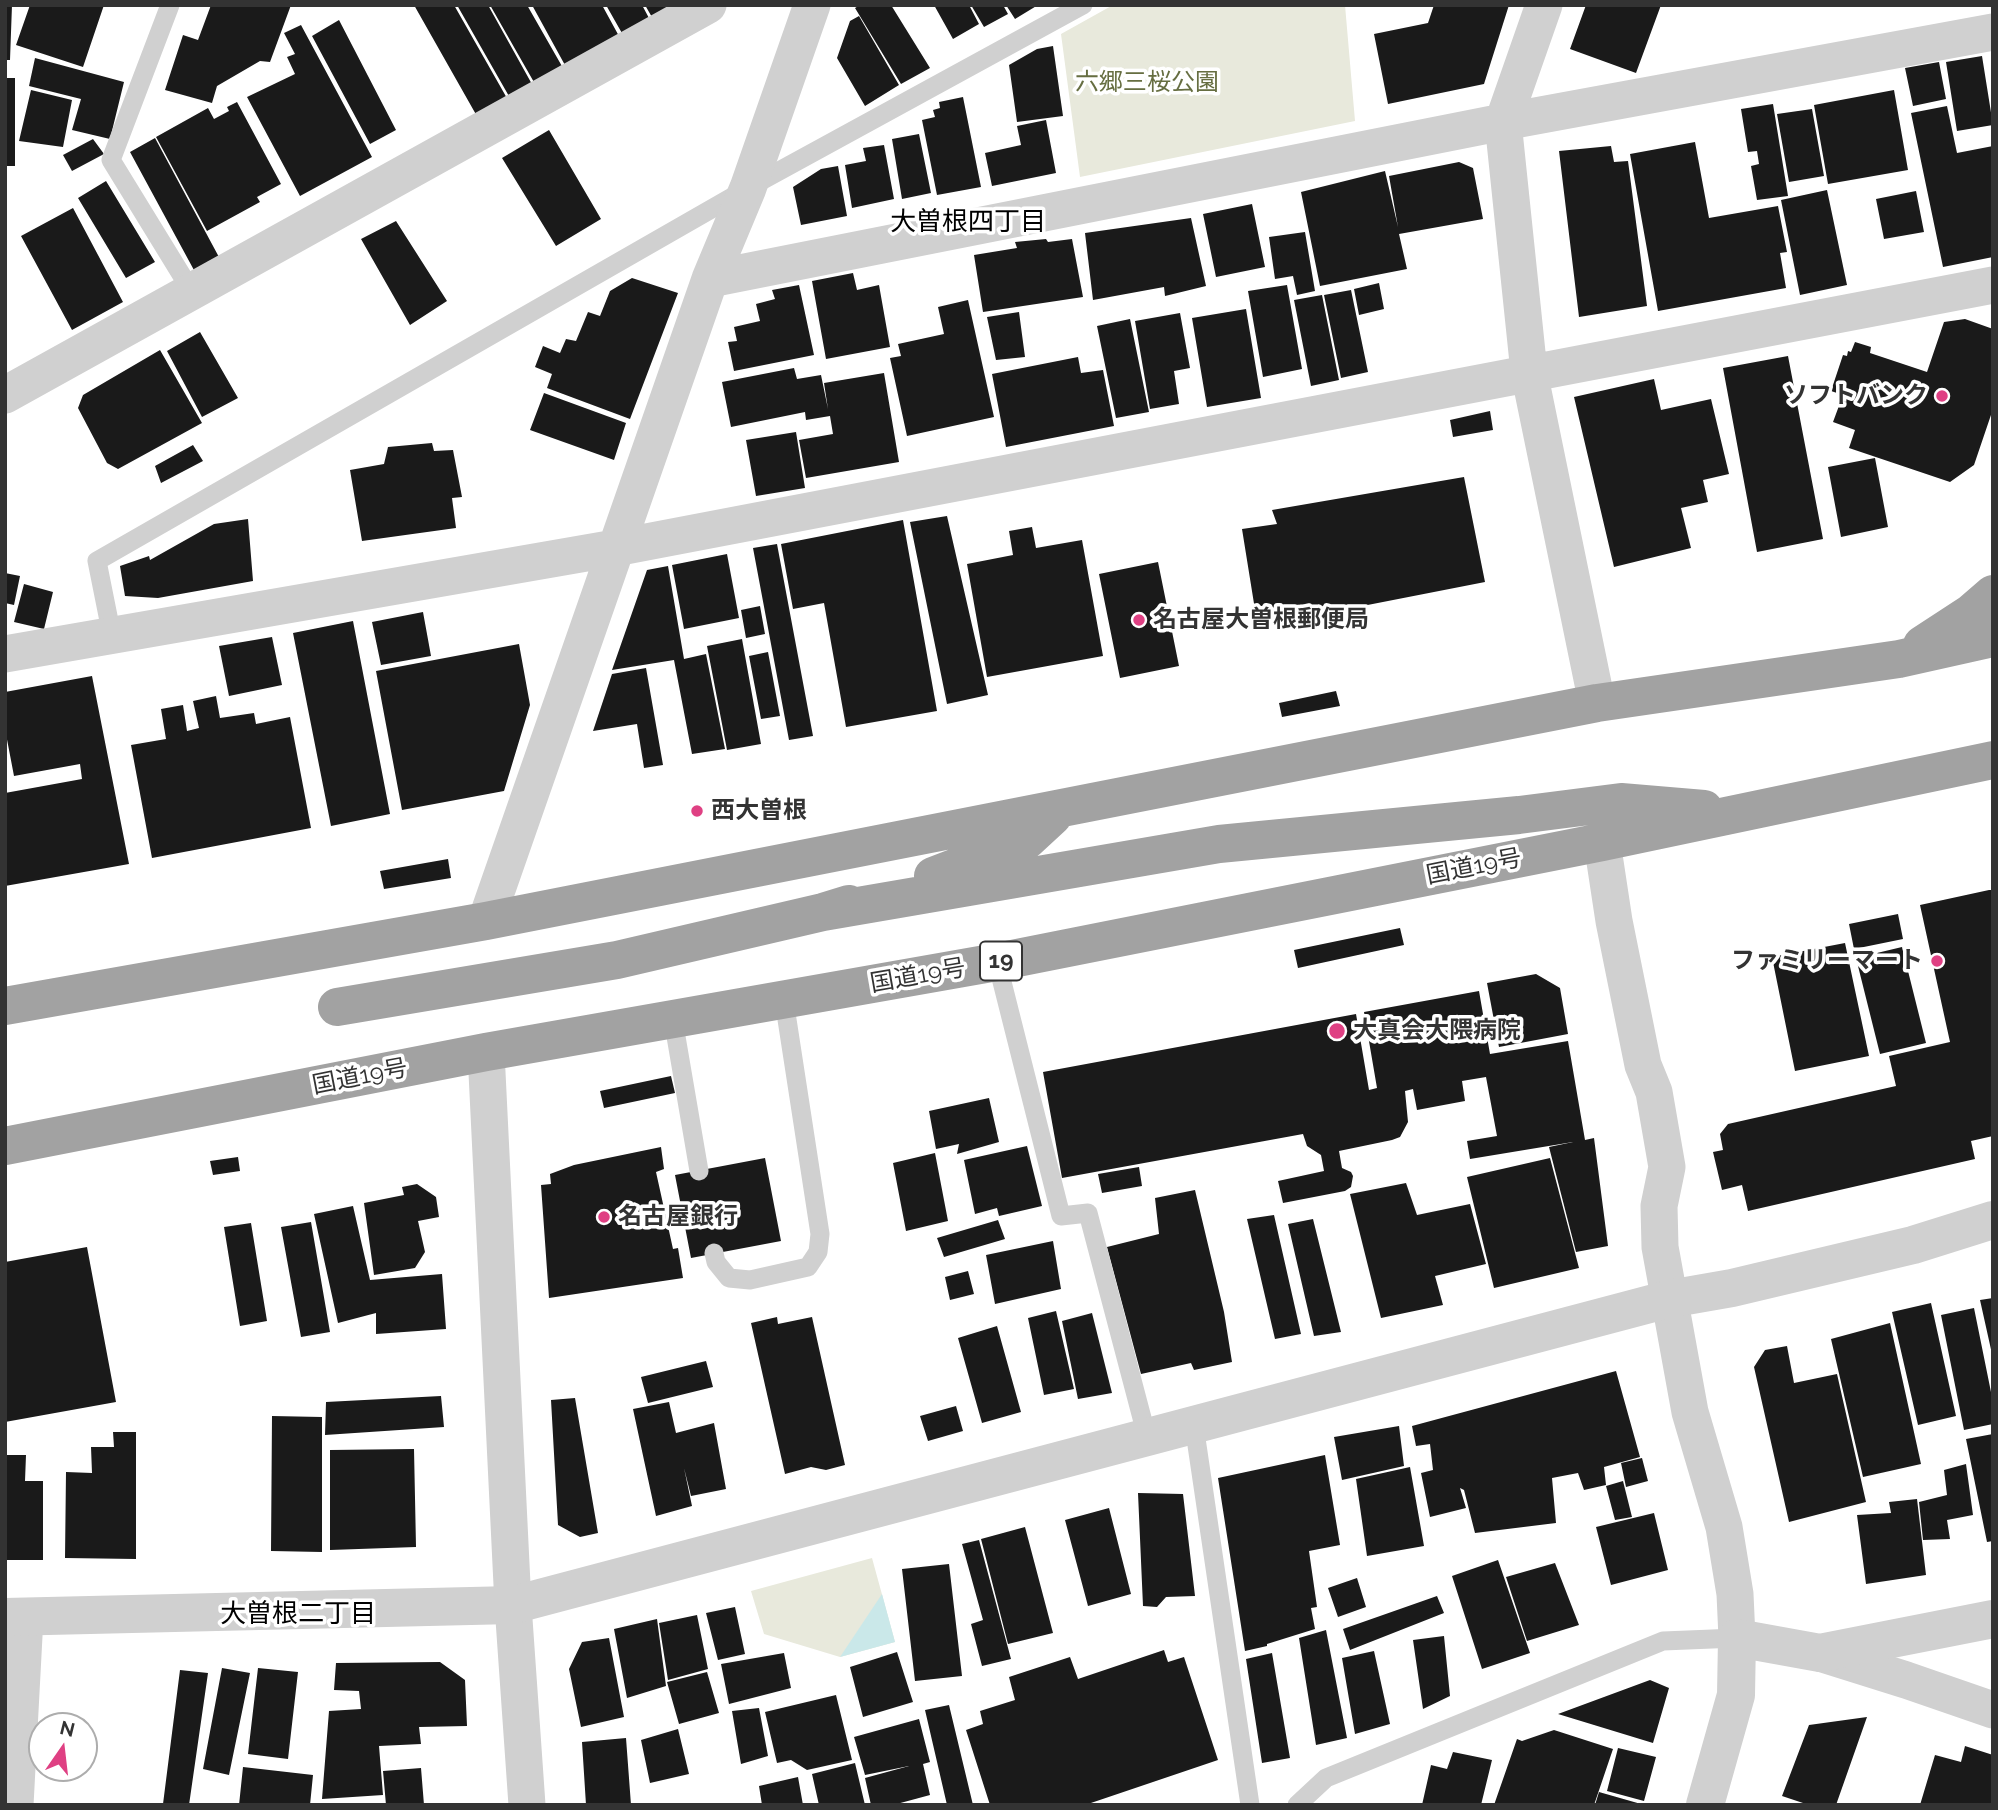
<!DOCTYPE html>
<html>
<head>
<meta charset="utf-8">
<style>
	body { margin:0 }
	#map { position:relative; width:1998px; height:1810px; overflow:hidden; background:#fff; font-family:Raleway,sans-serif }
	canvas { display:block }
	.frame { position:absolute; inset:0; border:7px solid #333; pointer-events:none }
	.north { position:absolute; left:28px; top:1712px; width:70px; height:70px; box-sizing:border-box; background:#fff; border:2px solid #adadad; border-radius:50%; rotate:14deg; font-size:19px; font-weight:700; line-height:28px; text-align:center; color:#333 }
	.north::after { content:''; display:block; margin:auto; width:24px; height:32px; background:#df4083; clip-path:polygon(50% 0,100% 100%,50% 72%,0 100%) }
</style>
</head>
<body>
<div id="map">
<canvas width="1998" height="1810"></canvas>
<div class="frame"></div>
<div class="north">N</div>
</div>
<script>
const g = document.querySelector('canvas').getContext('2d');
g.lineJoin = 'round';
function fillPath(path, color) { g.fillStyle = color; g.fill(path, 'evenodd'); }
function stroke(path, color, width, dash) { g.strokeStyle = color; g.lineWidth = width; g.lineCap = dash ? 'butt' : 'round'; g.setLineDash(dash || []); g.stroke(path); }
function write(font, color, halo, rows, align = 'center') {
  g.font = font + ' Raleway,"Noto Sans JP",sans-serif'; g.lineWidth = 7; g.setLineDash([]); g.textBaseline = 'middle'; g.strokeStyle = halo; g.fillStyle = color; for (const [text, x, y, turn = 0] of rows) {
    g.save(); g.translate(x, y); g.rotate((+turn || 0) * Math.PI / 180); g.textAlign = isNaN(turn) ? turn : align; if (halo) g.strokeText(text, 0, 0); g.fillText(text, 0, 0); g.restore();
  }
}
const green = new Path2D(`
	M1113,5H1345L1355,121L1080,177L1061,34Z
	M872,1558L895,1642L840,1657L764,1634L751,1591Z`);
const water = new Path2D(`
	M882,1594L895,1642L840,1657Z`);
const building = new Path2D(`
	M5,5H12L10,60H5Z
	M30,5H104L83,67L16,45Z
	M211,5H291L270,62L260,61L217,86L212,103L165,90L183,35L198,40Z
	M414,5H454L508,100L478,118Z
	M457,5H488L533,86L510,98Z
	M490,5H527L563,68L535,84Z
	M532,5H602L620,38L566,67Z
	M606,5H642L650,20L623,35Z
	M645,5H678L653,19Z
	M860,5H891L930,68L901,84L855,8Z
	M934,5H969L979,24L953,39Z
	M971,5H1003L1008,14L984,27Z
	M1006,5H1038L1015,19Z
	M1434,5H1509L1484,84L1388,104L1374,34L1428,23Z
	M1586,5H1661L1636,73L1570,49Z
	M859,16L899,85L865,106L837,58L850,21Z
	M339,20L396,130L370,144L312,36Z
	M301,25L372,157L300,196L247,97L295,74L287,57L295,54L284,33Z
	M1053,46L1063,116L1017,122L1009,65L1037,49Z
	M1982,56L1993,125L1957,131L1946,62Z
	M35,58L124,82L110,139L72,130L81,99L29,86Z
	M1939,62L1946,99L1913,106L1905,68Z
	M5,78H15V166H5Z
	M31,90L72,100L63,147L19,141Z
	M1894,90L1908,170L1828,184L1814,105Z
	M963,97L981,187L937,195L922,120L935,117L933,110L940,108L939,102Z
	M237,102L281,184L257,197L260,202L207,231L156,137L208,108L214,119L229,111L227,107Z
	M1773,104L1788,196L1757,200L1751,166L1759,164L1757,151L1748,152L1741,109Z
	M1947,106L1957,153L1993,146V257L1943,267L1911,113Z
	M1812,109L1824,176L1789,182L1777,114Z
	M1046,120L1056,173L992,186L985,153L1021,145L1017,126Z
	M549,130L601,219L556,246L502,158Z
	M919,134L931,193L902,199L892,139Z
	M155,138L220,259L195,272L130,152Z
	M93,139L104,154L72,171L63,155Z
	M1695,142L1709,218L1778,206L1787,252L1780,253L1786,288L1658,311L1630,154Z
	M884,145L894,199L852,208L845,165L866,161L863,148Z
	M1611,146L1614,162L1628,161L1647,306L1579,317L1559,151Z
	M1459,162L1473,168L1483,219L1399,234L1407,269L1320,286L1301,192L1385,171L1398,227L1389,176Z
	M838,166L847,216L801,225L793,187L821,169Z
	M106,181L155,262L126,278L78,198Z
	M1827,190L1847,285L1800,295L1781,200Z
	M1916,191L1924,232L1884,239L1876,199Z
	M1252,204L1265,267L1216,277L1203,214Z
	M73,208L123,302L72,330L21,236Z
	M1191,218L1206,286L1165,296L1164,287L1093,300L1085,233Z
	M396,221L447,301L410,325L361,239Z
	M1305,232L1315,291L1297,295L1293,276L1275,279L1269,237Z
	M1046,239L1048,242L1072,239L1083,297L983,312L974,255L1017,248L1015,242Z
	M853,273L857,290L879,285L890,347L826,359L812,281Z
	M632,278L678,293L630,419L547,388L552,374L535,367L543,346L560,353L566,339L576,341L588,312L600,316L610,291Z
	M1379,283L1384,309L1359,315L1354,289Z
	M799,285L814,355L734,371L728,342L737,341L734,327L760,321L756,304L775,299L772,290Z
	M1287,285L1302,369L1263,377L1248,291Z
	M1351,290L1368,372L1341,378L1324,295Z
	M1322,295L1339,380L1311,386L1294,300Z
	M968,300L994,417L907,436L890,358L901,356L898,344L944,334L938,307Z
	M1246,309L1261,398L1207,407L1192,318Z
	M1019,312L1025,357L996,360L987,317Z
	M1180,313L1190,368L1174,371L1179,404L1150,409L1135,321Z
	M1130,319L1149,412L1116,418L1097,326Z
	M1965,319L1993,329V409L1974,465L1950,482L1849,448L1855,430L1833,422L1843,395L1831,391L1843,355L1847,356L1848,351L1851,352L1855,342L1871,347L1870,353L1927,372L1944,322Z
	M200,332L238,398L202,417L167,351Z
	M160,350L202,423L118,469L107,463L78,408L83,395Z
	M1788,356L1823,539L1757,552L1723,368Z
	M1078,357L1081,373L1103,370L1114,426L1006,447L992,374Z
	M794,368L797,379L821,375L828,409L824,383L884,373L899,462L806,478L799,440L833,434L830,416L806,420L805,412L731,427L722,382Z
	M1654,379L1661,410L1711,399L1729,474L1703,480L1708,502L1681,508L1691,548L1614,567L1574,397Z
	M544,393L626,423L614,460L530,430Z
	M1490,411L1493,430L1453,437L1450,420Z
	M796,432L805,488L756,496L746,440Z
	M432,443L434,451L453,450L462,497L452,498L456,528L362,541L350,470L384,464L388,447Z
	M193,445L203,461L161,483L155,466Z
	M1875,458L1888,527L1841,537L1828,467Z
	M1464,477L1485,582L1291,620V609L1256,616L1242,529L1277,524L1272,510Z
	M947,516L988,695L947,704L910,522Z
	M248,519L253,581L158,598L125,596L120,566L149,556L150,560L214,524Z
	M903,520L937,711L846,727L824,603L793,609L781,544Z
	M1032,527L1036,548L1082,540L1103,656L987,677L967,564L1013,555L1009,531Z
	M777,544L813,736L789,740L753,548Z
	M727,554L739,618L684,629L672,565Z
	M1158,562L1179,666L1120,678L1099,574Z
	M668,566L684,659L706,654L725,749L692,754L674,660L612,670L647,570Z
	M5,573L20,576L14,605L5,603Z
	M24,584L53,592L44,629L14,622Z
	M760,606L765,634L746,638L741,610Z
	M423,612L431,656L381,665L372,622Z
	M353,621L390,814L331,826L293,633Z
	M272,637L282,685L229,696L219,646Z
	M742,639L761,744L727,750L707,646Z
	M519,644L530,705L504,791L402,810L376,671Z
	M768,652L780,716L761,719L749,656Z
	M646,668L663,765L644,768L637,724L593,731L612,674Z
	M92,676L129,864L5,886V793L82,779L80,764L14,776L5,729V692Z
	M1336,691L1340,706L1282,717L1279,703Z
	M216,696L220,718L254,713L256,724L290,717L311,828L152,858L131,745L166,739L161,709L183,705L187,731L199,728L193,701Z
	M448,859L451,878L384,889L380,871Z
	M1989,890H1993V1136L1971,1141L1975,1159L1748,1211L1742,1185L1722,1190L1713,1152L1723,1150L1720,1134L1728,1124L1896,1086L1889,1056L1950,1042L1920,905Z
	M1898,914L1903,939L1854,949L1849,924Z
	M1400,928L1404,945L1298,968L1294,950Z
	M1845,943L1869,1056L1795,1071L1772,957Z
	M1902,947L1926,1043L1880,1054L1856,958Z
	M1536,974L1560,988L1568,1034L1499,1047L1487,983Z
	M1479,991L1490,1054L1568,1041L1585,1140L1594,1138L1608,1246L1576,1252L1549,1147L1573,1142L1470,1159L1467,1141L1497,1136L1486,1077L1462,1081L1465,1101L1417,1110L1413,1089L1405,1091L1408,1122L1400,1137L1392,1140L1339,1151L1342,1168L1351,1172L1353,1176L1351,1187L1345,1191L1283,1203L1278,1181L1324,1171L1321,1155L1307,1146L1303,1134L1062,1178L1043,1072L1356,1014L1369,1090L1377,1088L1364,1012Z
	M671,1076L675,1093L604,1108L600,1091Z
	M989,1098L999,1142L957,1154L959,1144L936,1149L929,1111Z
	M1027,1146L1042,1206L999,1216L997,1208L975,1214L964,1160Z
	M661,1147L664,1169L656,1172L673,1249L678,1248L683,1278L549,1298L541,1185L551,1184L550,1174L574,1165Z
	M935,1153L948,1221L906,1231L893,1163Z
	M238,1157L240,1171L213,1175L210,1161Z
	M765,1158L781,1241L691,1258L675,1175Z
	M1550,1158L1579,1268L1494,1288L1467,1177Z
	M1139,1167L1142,1186L1102,1193L1098,1174Z
	M1406,1183L1417,1215L1470,1204L1486,1264L1435,1276L1443,1305L1381,1318L1350,1194Z
	M417,1184L436,1197L439,1217L418,1221L425,1252L415,1268L374,1275L364,1203L404,1195L402,1187Z
	M1195,1190L1224,1312L1232,1362L1194,1370L1191,1363L1141,1374L1107,1247L1159,1234L1155,1198Z
	M353,1206L370,1280L442,1274L446,1329L376,1334V1313L338,1323L314,1214Z
	M1274,1215L1301,1334L1275,1339L1247,1219Z
	M1313,1219L1341,1332L1314,1336L1288,1224Z
	M998,1220L1005,1239L944,1257L937,1238Z
	M311,1222L330,1332L301,1337L281,1227Z
	M251,1223L267,1321L240,1326L224,1227Z
	M1053,1241L1061,1289L995,1304L986,1255Z
	M87,1247L116,1402L5,1422V1262Z
	M968,1271L974,1294L950,1300L945,1277Z
	M1993,1298V1354H1992L1980,1300Z
	M1931,1303L1956,1416L1918,1425L1892,1312Z
	M1974,1308L1993,1402V1424L1964,1430L1941,1315Z
	M1056,1311L1074,1389L1044,1395L1028,1318Z
	M1092,1313L1112,1393L1078,1399L1062,1321Z
	M777,1317L778,1324L812,1317L845,1465L826,1470L811,1467L785,1474L751,1323Z
	M1890,1323L1921,1464L1863,1477L1831,1339Z
	M997,1326L1021,1412L982,1423L958,1338Z
	M1787,1346L1794,1383L1837,1374L1866,1502L1789,1522L1754,1367L1765,1350Z
	M706,1361L713,1387L648,1403L641,1377Z
	M1616,1371L1640,1457L1604,1467L1606,1485L1584,1490L1578,1473L1552,1478L1556,1523L1475,1533L1464,1490L1460,1488L1466,1508L1430,1517L1421,1473L1433,1470L1430,1444L1416,1446L1412,1426Z
	M441,1396L444,1427L325,1435L326,1402Z
	M575,1398L598,1533L580,1537L558,1525L551,1400Z
	M669,1402L676,1433L714,1423L726,1489L691,1496L684,1468L692,1506L656,1516L633,1409Z
	M956,1406L963,1431L928,1441L920,1416Z
	M272,1416L322,1417V1552L271,1551Z
	M1399,1426L1404,1466L1342,1480L1334,1437Z
	M113,1432H136V1559L65,1558L66,1472L92,1473L91,1447H114Z
	M1993,1434V1541L1987,1542L1966,1439Z
	M414,1449L416,1547L330,1550V1450Z
	M5,1455H26L25,1481H43V1560H5Z
	M1325,1455L1340,1545L1309,1551L1317,1607L1311,1608L1315,1629L1267,1644V1646L1245,1651L1218,1478Z
	M1642,1458L1648,1481L1626,1487L1621,1463Z
	M1966,1464L1973,1515L1947,1520L1950,1539L1923,1540L1919,1502L1947,1495L1944,1470Z
	M1410,1467L1424,1546L1367,1556L1356,1479Z
	M1623,1481L1632,1517L1615,1520L1606,1486Z
	M1138,1493L1183,1494L1195,1596L1166,1597L1157,1607L1143,1606Z
	M1917,1499L1926,1575L1866,1584L1857,1515L1891,1513L1889,1502Z
	M1109,1508L1131,1594L1088,1606L1065,1520Z
	M1654,1513L1668,1570L1611,1585L1596,1527Z
	M1025,1527L1053,1633L1008,1644L981,1539Z
	M979,1540L1011,1659L982,1666L971,1624L983,1620L962,1544Z
	M1498,1560L1530,1653L1482,1669L1452,1576Z
	M1555,1563L1579,1625L1527,1641L1506,1577Z
	M949,1564L962,1676L915,1681L902,1569Z
	M1357,1578L1366,1607L1338,1617L1328,1588Z
	M1437,1596L1444,1613L1350,1650L1343,1629Z
	M735,1607L745,1654L718,1660L706,1613Z
	M697,1615L708,1669L668,1680L659,1623Z
	M657,1619L666,1686L627,1698L614,1629Z
	M1326,1630L1347,1738L1316,1745L1299,1638Z
	M1444,1636L1450,1696L1423,1709L1413,1640Z
	M609,1638L624,1717L581,1727L569,1669L582,1642Z
	M1164,1650L1168,1662L1184,1657L1218,1760L1085,1805H990L966,1730L983,1724L980,1711L1015,1700L1009,1677L1070,1657L1078,1679Z
	M1374,1651L1390,1724L1355,1734L1342,1658Z
	M897,1652L913,1702L863,1717L850,1667Z
	M784,1653L791,1688L729,1704L721,1664Z
	M1272,1653L1290,1758L1262,1763L1246,1659Z
	M440,1662L465,1680L467,1726L419,1727L421,1744L379,1746L383,1795L322,1799L329,1711L361,1709L359,1691L334,1690L336,1663Z
	M222,1668L250,1673L229,1775L203,1769Z
	M258,1668L298,1672L288,1759L248,1754Z
	M180,1670L208,1673L189,1805L163,1804Z
	M707,1672L719,1713L679,1724L667,1682Z
	M1650,1680L1669,1688L1653,1743L1558,1714Z
	M836,1695L852,1760L807,1770L791,1760L777,1763L765,1712Z
	M949,1705L973,1805H947L925,1710Z
	M759,1708L768,1756L741,1764L732,1711Z
	M1867,1717L1836,1805H1809L1782,1796L1809,1725Z
	M919,1719L930,1762L923,1764L930,1795L893,1805H871L865,1778L909,1766L865,1775L854,1737Z
	M678,1729L689,1774L650,1783L641,1740Z
	M1554,1730L1613,1749L1594,1805H1494L1517,1739L1522,1741Z
	M626,1738L631,1805H586L582,1742Z
	M1965,1746L1993,1755V1805H1920L1935,1755L1961,1762Z
	M1618,1748L1656,1757L1644,1801L1607,1791Z
	M1453,1752L1492,1760L1481,1805H1422L1431,1765L1447,1769Z
	M855,1763L865,1805H819L812,1774Z
	M243,1767L313,1775L310,1805H239Z
	M421,1768L424,1805H386L383,1771Z
	M798,1777L803,1805H762L759,1786Z
	M1599,1792L1641,1804L1640,1805H1595Z`);
const service = new Path2D(`
	M170,5L111,160L192,292
	M112,636L97,561L748,188L1083,5
	M997,962L1061,1216L1088,1213L1147,1437
	M673,1019L699,1171
	M714,1253L716,1262L729,1278L750,1280L808,1267L818,1252L820,1234L784,1000
	M1194,1425L1250,1805
	M1297,1805L1326,1778L1663,1641L1737,1638`);
const minor = new Path2D(`
	M1544,5L1503,122L1529,372L1597,703
	M710,279L1503,122L1993,32
	M5,395L708,5
	M5,654L615,548L1993,285
	M1602,842L1614,921L1643,1065L1654,1092L1667,1167L1659,1206L1660,1247L1690,1412L1724,1527L1735,1594L1737,1638
	M486,921L710,279L748,188L812,5
	M486,1052L513,1605L527,1805
	M1820,1653L1906,1680L1993,1710
	M15,1805L25,1617`);
const tertiary = new Path2D(`
	M5,1617L513,1605L1669,1299L1732,1288L1913,1245L1993,1220
	M1705,1805L1736,1695L1737,1638L1820,1653L1993,1619`);
const trunk = new Path2D(`
	M1922,645L1971,613L1993,594
	M933,876L1027,840L1053,816
	M823,912L1219,844L1519,815L1621,802L1704,809
	M5,1006L486,921L1597,703L1899,659L1993,638
	M337,1007L617,960L823,912L849,904
	M5,1146L486,1052L997,962L1602,842L1993,760`);
const markers = [
	[1942,396,7,"#df4083"],
	[1139,620,7,"#df4083"],
	[697,811,7,"#df4083"],
	[1937,961,7,"#df4083"],
	[1337,1031,9,"#df4083"],
	[604,1217,7,"#df4083"]
];
const shields = [
	[1001,961,42]
];
const shieldNames = [
	["19",1001,961]
];
const parkNames = [
	["六郷三桜公園",1147,83]
];
const poiNames = [
	["ソフトバンク",1928,396,"right"],
	["名古屋大曽根郵便局",1153,620],
	["西大曽根",711,811],
	["ファミリーマート",1923,961,"right"],
	["大真会大隈病院",1353,1031],
	["名古屋銀行",618,1217]
];
const streetNames = [
	["国道19号",1474,867,-11],
	["国道19号",918,976,-10],
	["国道19号",360,1077,-11]
];
const neighbourhoodNames = [
	["大曽根四丁目",968,222],
	["大曽根二丁目",298,1614]
];
fillPath(green, '#e8e9dc');
fillPath(water, '#cae8e9');
fillPath(building, '#1a1a1a');
stroke(service, '#d0d0d0', 19);
stroke(minor, '#d0d0d0', 37);
stroke(tertiary, '#d0d0d0', 38);
stroke(trunk, '#a2a2a2', 38);
for (const [x, y, r, color] of markers) { const dot = new Path2D(); dot.arc(x, y, r, 0, 2 * Math.PI); g.fillStyle = color; g.fill(dot); stroke(dot, '#fff', 2.5); }
for (const [x, y, w] of shields) { const box = new Path2D(); box.roundRect(x - w / 2, y - 19.5, w, 39, 5); g.fillStyle = '#fff'; g.fill(box); stroke(box, '#333', 2); }
write('bold 23px', '#333', null, shieldNames);
write('24px', '#666e41', '#fff', parkNames);
write('bold 24px', '#333', '#fff', poiNames, 'left');
write('24px', '#333', '#fff', streetNames);
write('26px', '#000', '#fff', neighbourhoodNames);
</script>
</body>
</html>
